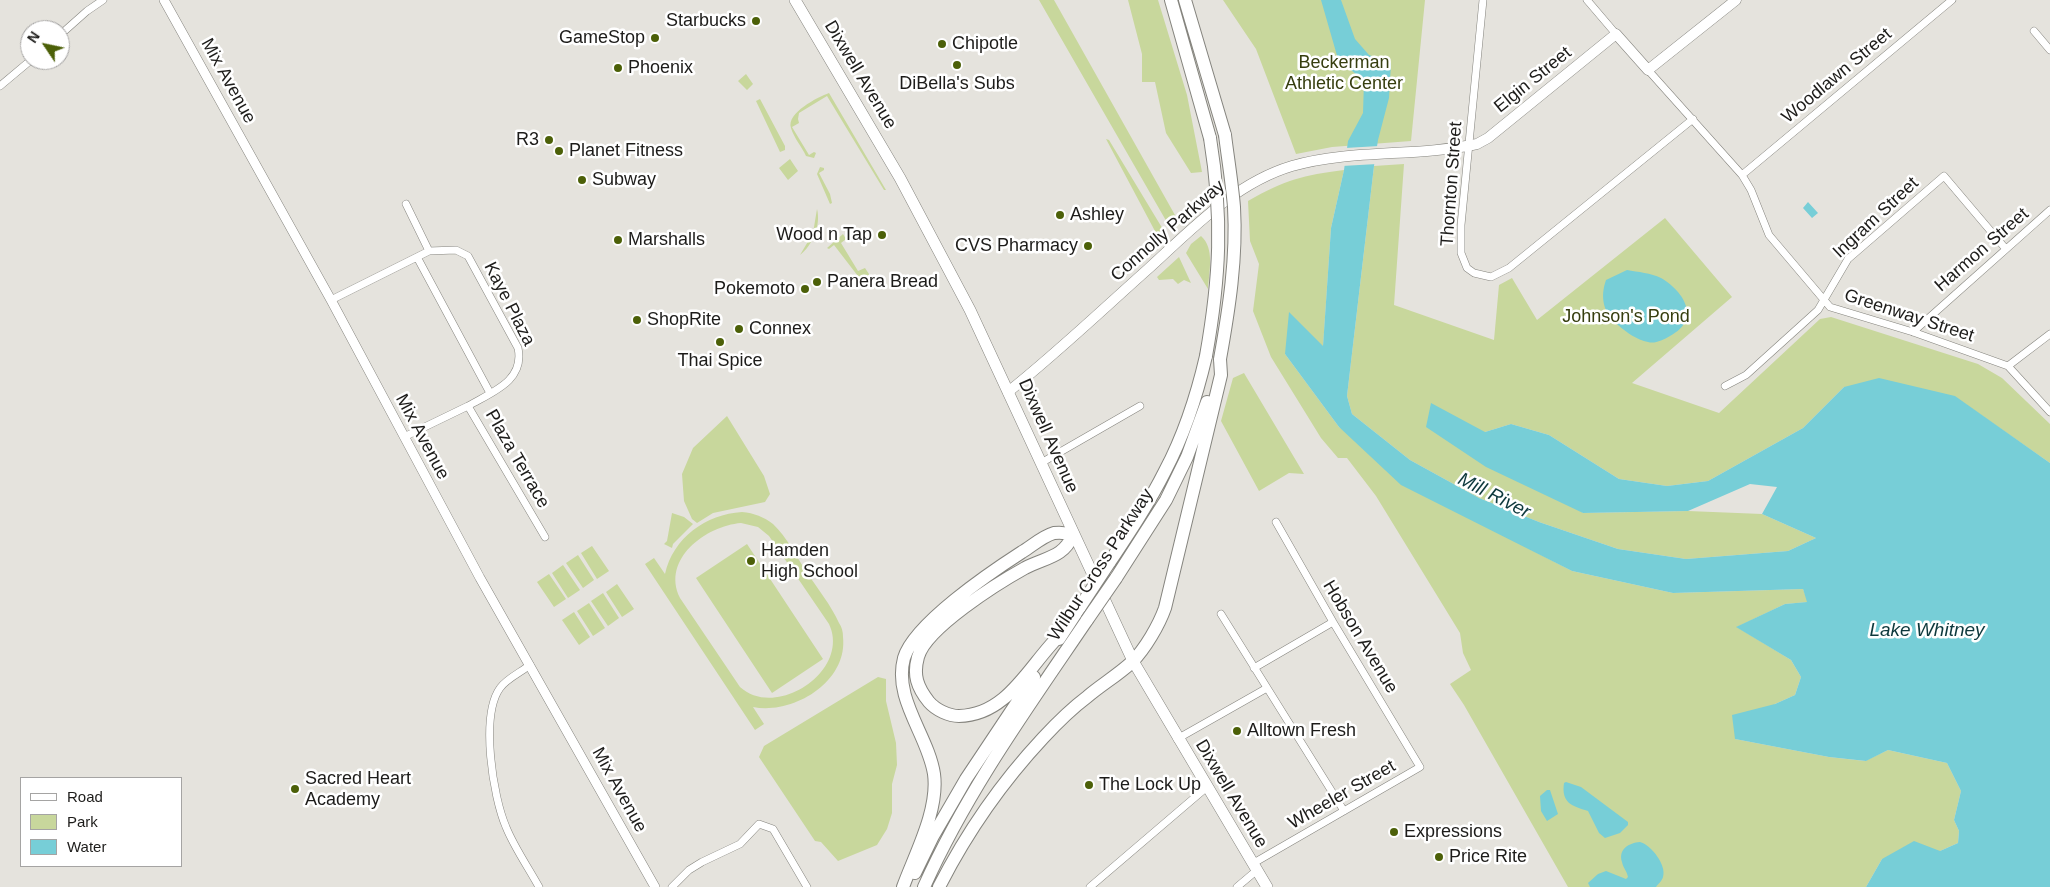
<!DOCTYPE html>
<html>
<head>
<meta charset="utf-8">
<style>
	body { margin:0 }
	#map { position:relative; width:2050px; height:887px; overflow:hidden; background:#e5e3dd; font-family:Arial,sans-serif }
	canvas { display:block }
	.legend { position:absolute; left:20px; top:777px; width:162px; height:90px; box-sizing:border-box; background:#fff; border:1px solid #a5a4a3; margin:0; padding:6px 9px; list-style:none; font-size:15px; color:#1d1c1a }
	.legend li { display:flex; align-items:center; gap:10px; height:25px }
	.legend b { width:25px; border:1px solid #a5a4a3 }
	.north { position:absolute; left:20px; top:20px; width:50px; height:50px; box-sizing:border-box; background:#fff; border:1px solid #a5a4a3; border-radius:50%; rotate:304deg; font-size:14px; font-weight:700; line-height:20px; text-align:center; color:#1d1c1a }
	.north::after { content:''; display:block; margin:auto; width:18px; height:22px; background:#4c6008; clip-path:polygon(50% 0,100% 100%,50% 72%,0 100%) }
</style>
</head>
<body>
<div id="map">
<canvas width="2050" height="887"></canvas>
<ul class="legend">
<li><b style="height:6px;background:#fff"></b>Road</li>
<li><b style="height:14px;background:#c8d79c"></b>Park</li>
<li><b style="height:14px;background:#77ced7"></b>Water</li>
</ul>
<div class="north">N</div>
</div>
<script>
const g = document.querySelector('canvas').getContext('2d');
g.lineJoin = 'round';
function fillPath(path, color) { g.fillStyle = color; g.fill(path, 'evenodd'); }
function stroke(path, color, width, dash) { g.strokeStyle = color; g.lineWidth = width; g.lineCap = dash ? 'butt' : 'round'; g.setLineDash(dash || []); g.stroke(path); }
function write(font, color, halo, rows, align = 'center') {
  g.font = font + ' Arial,sans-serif'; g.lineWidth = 5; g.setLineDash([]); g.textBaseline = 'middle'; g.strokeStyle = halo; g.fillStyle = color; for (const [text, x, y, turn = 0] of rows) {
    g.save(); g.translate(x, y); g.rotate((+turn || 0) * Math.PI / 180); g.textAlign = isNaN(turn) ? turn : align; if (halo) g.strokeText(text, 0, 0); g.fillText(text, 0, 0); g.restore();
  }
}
const green = new Path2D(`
	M1039,0H1054L1180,224L1172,231Z
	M1128,0H1158L1187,95L1202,172L1191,173L1166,133L1155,82H1142V54Z
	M1223,0H1425L1411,141L1332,147L1296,154L1256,49Z
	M746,74L753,84L747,90L738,81Z
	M829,93L886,190H884L827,96L799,113L798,119L799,123L792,127L809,155L814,152L816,153L814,158L806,156C802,147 794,138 791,128C786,113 818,97 829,93Z
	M760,99L785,146V150L780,152L756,101Z
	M1106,139L1109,140L1167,236L1161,242L1158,241L1156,233Z
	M790,159L798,171L788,180L779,168Z
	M1404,164L1394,305L1494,340L1499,285L1512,278L1537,320L1665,218L1732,297L1632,383L1719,413L1820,319L1831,317L1978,364L2002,378L2050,424V463L1955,397L1844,387L1803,428L1708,481L1667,486L1619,479L1549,435L1511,424L1485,432L1583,513L1688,511L1762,514L1816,538L1788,551L1686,559L1618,549L1539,522L1479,498L1410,460L1352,414L1347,396L1374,166Z
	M820,167L824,168V170L819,173L830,194L832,203L830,204L817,174Z
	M1344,170L1331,228L1323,347L1285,354L1339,427L1491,529L1572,571L1673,593L1803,589L1808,602L1785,604L1737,627L1791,660L1801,677L1795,695L1775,704L1735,739L1829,757L1865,761L1888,750L1947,763L1961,791L1954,820L1959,831L1958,843L1940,851L1882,859L1866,887H1568L1464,705L1450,684L1471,670L1463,653L1460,633L1376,496L1347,458H1338L1321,438L1271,357L1253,311L1259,264L1250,241L1248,201C1285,180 1303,175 1344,170Z
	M817,209C821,225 813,245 800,255L813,233Z
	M843,234L846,239L841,243L858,271L865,268L869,274L868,278L859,285L857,284L861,280L834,245L829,249L827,248Z
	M1201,236C1215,248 1209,272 1208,289L1186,253L1191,244Z
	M1179,257L1191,283L1184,280L1178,284L1173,279L1159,280L1157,277Z
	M1244,373L1304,474L1289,473L1259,491L1221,421L1233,378Z
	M727,416L764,476L770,494L765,502L713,513L697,523L692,519L684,501L682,474L693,448Z
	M742,512C754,513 764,517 773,524C787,537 796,556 806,571C817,588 831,605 839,623C842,627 843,632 843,637C848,682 793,715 753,707L764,724L755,730L645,564L654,558L665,574C673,538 706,514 742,512ZM741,523L758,527L769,536L829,624C851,671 776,720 740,687L680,598C661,559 706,526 741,523Z
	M672,513L684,517L693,524L673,544L672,548L664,544L667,541Z
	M747,544L823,659L772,693L696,578Z
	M592,546L609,571L597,579L581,553Z
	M578,555L594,580L583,588L566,563Z
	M563,565L580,590L568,598L552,573Z
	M549,574L566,599L554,607L537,582Z
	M617,584L634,609L622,617L606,592Z
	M603,593L619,618L608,626L591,601Z
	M589,603L605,628L593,636L577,611Z
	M574,612L590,637L579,645L562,620Z
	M878,677L886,679V701L896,743L897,765L892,784V813L887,829L877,845L838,861L821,842L815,841L759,757L764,746Z`);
const water = new Path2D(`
	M1321,0H1341L1355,39L1369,55L1391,63L1389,98L1378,140L1374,166L1347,396L1352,414L1410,460L1479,498L1539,522L1618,549L1686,559L1788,551L1816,538L1762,514L1777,487L1750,484L1688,511L1583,513L1486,467L1426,427L1431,403L1485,432L1511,424L1549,435L1619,479L1667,486L1708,481L1803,428L1844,387L1879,378L1955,396L2050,463V887H1866L1882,859L1914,841L1940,851L1958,843L1959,831L1954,820L1961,791L1947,763L1888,750L1866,761L1829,757L1735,739L1732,715L1775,704L1795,695L1801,677L1791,660L1736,627L1785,604L1807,602L1803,589L1673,593L1572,571L1401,485L1339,427L1285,354L1289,312L1323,346L1331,228L1344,170L1348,141L1363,113L1364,81L1338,59Z
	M1808,202L1818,213L1812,218L1803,208Z
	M1627,270C1638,272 1651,273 1661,278C1685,292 1701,320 1670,336C1663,340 1655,344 1648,342C1637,340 1626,332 1618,325C1603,313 1600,297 1606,280Z
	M1566,782L1581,787L1628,822V825L1620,833L1605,838L1599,833L1588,811C1572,806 1561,803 1564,783Z
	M1547,790H1550L1558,814L1547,821L1541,811L1540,796Z
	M1640,842C1651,845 1667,865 1663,877C1662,881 1658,884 1656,887H1590L1588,883L1598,874L1606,871L1626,879L1628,877C1627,871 1623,868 1622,862C1618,849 1629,843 1640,842Z`);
const pier = new Path2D(`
	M1379,146L1377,164L1342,166L1345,148Z`);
const minor = new Path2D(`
	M1483,0L1461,225V253L1467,268L1474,273L1491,277L1509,268L1693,119
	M1587,0L1616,34
	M2034,31L2050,50
	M60,35L87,11L103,0
	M1648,70L1742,175L1751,190L1769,235L1830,307L1913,332L2008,366L2050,412
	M0,86L31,60
	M1742,175L1952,0
	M429,251L456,250L468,256L518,348C525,381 492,392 468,406
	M417,257L490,393
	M331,300L429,251L406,204
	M1913,332L2050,210
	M2008,366L2050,334
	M1725,386L1746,375L1818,310L1848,259L1944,176L2005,248
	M404,437L468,406L545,537
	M1041,463L1140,406
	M1221,614L1344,811
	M530,665C521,672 506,679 500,688C480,716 493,797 506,827C514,847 528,867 539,887
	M1254,668L1333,622
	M1177,739L1267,688
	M1252,864L1420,767L1333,622L1276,522
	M672,887L689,870L702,862L740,844L759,824L773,829L807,887
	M1090,887L1207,787
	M1237,887L1256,871`);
const tertiary = new Path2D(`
	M164,0L331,300L480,578L655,887`);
const secondary = new Path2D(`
	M1008,392C1057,353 1102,310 1148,269C1192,229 1235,183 1292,166C1352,149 1416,157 1477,144L1488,138L1616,34L1648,70L1736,0`);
const primary = new Path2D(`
	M795,0L900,178L970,310L1133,661L1267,887`);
const motorway = new Path2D(`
	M1171,0L1210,138
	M1185,0L1225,135
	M1109,563C1129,533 1149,503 1165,471C1184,435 1197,395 1206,356
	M1116,578L1166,500L1187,457L1207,402
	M1059,639L1080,607
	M915,873L933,836L966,779L1034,677
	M903,887C915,854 939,810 934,774C928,735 893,699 904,658C914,624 991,572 1022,552C1032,546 1043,536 1054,533C1061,532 1067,533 1073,535C1063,558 1046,557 1025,568C998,583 926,628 918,657C913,675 917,687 929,702C936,710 949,716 959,716C1009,715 1030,663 1062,633
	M924,887C967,791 1028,707 1087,620
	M939,887C967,832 1001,783 1043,738C1056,724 1071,709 1087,697C1101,685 1118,675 1132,662C1145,649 1159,625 1165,608L1221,375L1220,359`);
const motorwayBridge = new Path2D(`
	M1206,356C1220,277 1223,218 1210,138
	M1220,359C1229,309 1237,258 1234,207C1232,183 1228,159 1225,135
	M1080,607L1109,563
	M1087,620L1116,578`);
const markers = [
	[756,21,5,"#4c6008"],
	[655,38,5,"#4c6008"],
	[942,44,5,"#4c6008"],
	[957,65,5,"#4c6008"],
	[618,68,5,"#4c6008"],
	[549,140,5,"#4c6008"],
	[559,151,5,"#4c6008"],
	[582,180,5,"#4c6008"],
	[1060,215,5,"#4c6008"],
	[882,235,5,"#4c6008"],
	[618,240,5,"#4c6008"],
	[1088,246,5,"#4c6008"],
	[817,282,5,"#4c6008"],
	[805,289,5,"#4c6008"],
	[637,320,5,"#4c6008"],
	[739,329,5,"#4c6008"],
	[720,342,5,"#4c6008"],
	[751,561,5,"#4c6008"],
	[1237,731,5,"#4c6008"],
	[1089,785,5,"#4c6008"],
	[295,789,5,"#4c6008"],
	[1394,832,5,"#4c6008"],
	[1439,857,5,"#4c6008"]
];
const poiNames = [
	["Starbucks",746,21,"right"],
	["GameStop",645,38,"right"],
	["Chipotle",952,44],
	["Phoenix",628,68],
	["DiBella's Subs",957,84,"center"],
	["R3",539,140,"right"],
	["Planet Fitness",569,151],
	["Subway",592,180],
	["Ashley",1070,215],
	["Wood n Tap",872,235,"right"],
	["Marshalls",628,240],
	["CVS Pharmacy",1078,246,"right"],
	["Panera Bread",827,282],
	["Pokemoto",795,289,"right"],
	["ShopRite",647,320],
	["Connex",749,329],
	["Thai Spice",720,361,"center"],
	["Hamden",761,551],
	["High School",761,572],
	["Alltown Fresh",1247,731],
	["Sacred Heart",305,779],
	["Academy",305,800],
	["The Lock Up",1099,785],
	["Expressions",1404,832],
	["Price Rite",1449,857]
];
const parkNames = [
	["Beckerman",1344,63],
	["Athletic Center",1344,84],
	["Johnson's Pond",1626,317]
];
const streetNames = [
	["Dixwell Avenue",860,75,59],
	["Woodlawn Street",1837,76,-40],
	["Elgin Street",1533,80,-39],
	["Mix Avenue",228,81,61],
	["Thornton Street",1452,184,-86],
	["Ingram Street",1876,218,-43],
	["Connolly Parkway",1168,231,-41],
	["Harmon Street",1982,250,-41],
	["Kaye Plaza",509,304,63],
	["Greenway Street",1909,316,18],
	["Dixwell Avenue",1048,436,66],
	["Mix Avenue",422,437,62],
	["Plaza Terrace",517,459,60],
	["Wilbur Cross Parkway",1101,565,-57],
	["Hobson Avenue",1360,637,59],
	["Mix Avenue",619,790,61],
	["Dixwell Avenue",1231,794,59],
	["Wheeler Street",1342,795,-30]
];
const waterNames = [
	["Mill River",1494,496,27],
	["Lake Whitney",1927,631]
];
fillPath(green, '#c8d79c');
fillPath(water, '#77ced7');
fillPath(pier, '#e5e3dd');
stroke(minor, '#85847e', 8);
stroke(tertiary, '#85847e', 10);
stroke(secondary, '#85847e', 11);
stroke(primary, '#85847e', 12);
stroke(motorway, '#85847e', 14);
stroke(minor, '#fff', 7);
stroke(tertiary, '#fff', 9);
stroke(secondary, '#fff', 10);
stroke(primary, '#fff', 11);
stroke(motorway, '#fff', 12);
stroke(motorwayBridge, '#85847e', 14, []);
stroke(motorwayBridge, '#fff', 12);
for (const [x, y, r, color] of markers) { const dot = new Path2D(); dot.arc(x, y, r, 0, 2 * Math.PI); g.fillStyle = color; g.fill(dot); stroke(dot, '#fff', 2); }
write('18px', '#1d1c1a', '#fff', poiNames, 'left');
write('18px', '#363e0f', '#fff', parkNames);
write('18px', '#1d1c1a', '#fff', streetNames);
write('italic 19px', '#0e393d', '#fff', waterNames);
</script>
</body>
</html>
